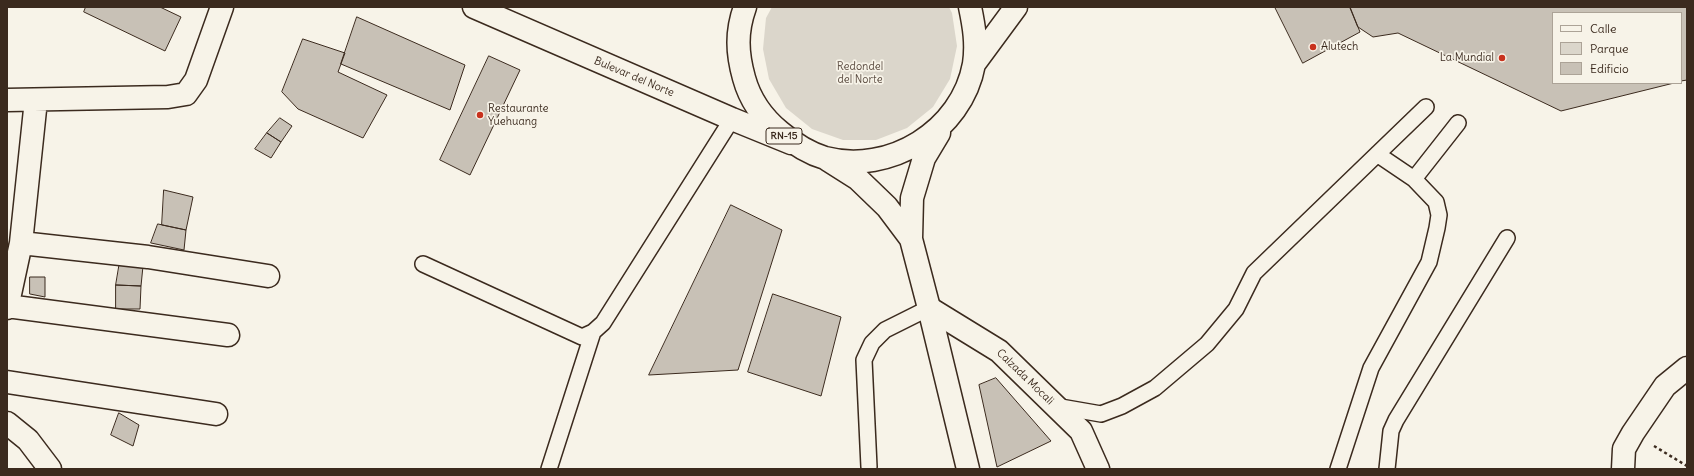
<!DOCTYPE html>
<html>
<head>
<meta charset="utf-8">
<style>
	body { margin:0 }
	#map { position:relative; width:1694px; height:476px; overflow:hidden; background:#f7f3e8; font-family:Delius,sans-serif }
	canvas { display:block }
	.frame { position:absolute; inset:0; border:8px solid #3b2a1e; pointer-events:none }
	.legend { position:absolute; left:1552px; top:12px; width:130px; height:72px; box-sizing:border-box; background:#f7f3e8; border:1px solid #aca397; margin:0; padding:5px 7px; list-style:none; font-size:12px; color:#3b2a1e }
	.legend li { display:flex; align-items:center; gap:8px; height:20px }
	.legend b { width:20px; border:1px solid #aca397 }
</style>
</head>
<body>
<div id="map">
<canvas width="1694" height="476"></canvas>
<div class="frame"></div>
<ul class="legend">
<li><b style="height:5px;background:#f7f3e8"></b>Calle</li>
<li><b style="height:11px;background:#dbd6cb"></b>Parque</li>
<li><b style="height:11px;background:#c8c1b6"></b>Edificio</li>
</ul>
</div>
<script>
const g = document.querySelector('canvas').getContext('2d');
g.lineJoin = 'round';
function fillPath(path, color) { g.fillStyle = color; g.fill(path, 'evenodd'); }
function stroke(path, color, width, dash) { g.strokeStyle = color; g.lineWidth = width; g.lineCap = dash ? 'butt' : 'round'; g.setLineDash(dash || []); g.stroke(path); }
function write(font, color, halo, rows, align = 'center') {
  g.font = font + ' Delius,sans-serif'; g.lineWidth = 3.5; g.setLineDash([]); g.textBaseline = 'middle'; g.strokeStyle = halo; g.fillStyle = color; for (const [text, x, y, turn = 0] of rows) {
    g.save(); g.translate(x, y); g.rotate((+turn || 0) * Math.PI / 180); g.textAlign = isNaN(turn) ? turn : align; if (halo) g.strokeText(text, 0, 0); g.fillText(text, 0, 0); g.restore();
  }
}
const green = new Path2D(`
	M772,7H949L952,13L957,46L950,79L933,107L907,128L876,140H843L812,129L786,108L769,79L763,49L766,18Z`);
const building = new Path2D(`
	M86,7H160L181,17L165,51L84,12Z
	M1275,7H1350L1360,32L1303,63Z
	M1350,7H1687V80L1681,81V13H1553V83H1674L1561,111L1398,33L1373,37L1358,27Z
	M357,17L465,65L450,110L341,64Z
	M303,39L345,53L338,72L387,95L363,138L298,109L282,92Z
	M489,56L520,70L470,175L440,160Z
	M280,118L292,126L281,142L267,133Z
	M267,133L281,142L271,158L255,149Z
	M164,190L193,197L186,230L162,225Z
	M731,205L782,230L738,370L649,375Z
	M158,224L186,230L184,250L151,243Z
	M120,261L143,266L141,286L116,285Z
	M30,277H45V297L30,294Z
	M116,285L141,286L140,309H116Z
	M773,294L841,317L821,396L748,372Z
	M996,378L1051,441L997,467L979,385Z
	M119,413L139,425L133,446L111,435Z`);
const path = new Path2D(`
	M1654,446L1687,466`);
const lane = new Path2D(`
	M1414,179L1458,123
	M423,264L582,337L593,332L603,323L732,119
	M1055,406L1101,414L1122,406L1155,388L1207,344L1236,309L1254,273L1426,107
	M869,467L864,360L872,343L885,330L929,308
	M549,469L593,332
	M1338,469L1371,368L1429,262L1437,228L1439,215L1436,202L1414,179L1377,154
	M1387,469L1391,431L1396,420L1507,238`);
const street = new Path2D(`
	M7,100L168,97L186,94L196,80L222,7
	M21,243L148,257L268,276
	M7,306L228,335
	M7,308L21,243L36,100
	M929,308L999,351L1081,431L1098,469
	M7,382L216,414
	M7,423L28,440L50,469
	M1623,469L1624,449L1633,433L1665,386L1687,368`);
const secondary = new Path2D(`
	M474,7L732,119L791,143`);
const primary = new Path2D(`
	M745,7C736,32 737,53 744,78C750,100 763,118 780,132C793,143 808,153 825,158C889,175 962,131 974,64C977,44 974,26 970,7
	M974,64L1016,7
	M939,133L924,158L912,198L911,239L929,308L968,469
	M828,160L858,179L887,207L911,239`);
const markers = [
	[1313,47,4,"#c8321e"],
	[1502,58,4,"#c8321e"],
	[480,115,4,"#c8321e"]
];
const shields = [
	[784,136,36]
];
const shieldNames = [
	["RN-15",784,136]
];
const poiNames = [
	["Alutech",1321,47],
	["La Mundial",1494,58,"right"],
	["Restaurante",488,109],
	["Yuehuang",488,122]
];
const parkNames = [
	["Redondel",860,67],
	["del Norte",860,80]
];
const streetNames = [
	["Bulevar del Norte",634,77,23],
	["Calzada Mocali",1025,377,44]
];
fillPath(green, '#dbd6cb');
fillPath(building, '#c8c1b6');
stroke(building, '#3b2a1e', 1);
stroke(lane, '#3b2a1e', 18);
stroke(street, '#3b2a1e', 25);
stroke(secondary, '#3b2a1e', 25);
stroke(primary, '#3b2a1e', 25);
stroke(path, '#3b2a1e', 2.5, [3, 3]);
stroke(lane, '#f7f3e8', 15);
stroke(street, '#f7f3e8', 22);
stroke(secondary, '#f7f3e8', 22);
stroke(primary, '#f7f3e8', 22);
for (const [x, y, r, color] of markers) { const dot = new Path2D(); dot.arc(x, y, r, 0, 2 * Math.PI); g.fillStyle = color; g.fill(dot); stroke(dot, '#f7f3e8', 1.5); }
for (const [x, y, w] of shields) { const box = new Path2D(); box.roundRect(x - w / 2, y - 8, w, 16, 3); g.fillStyle = '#f7f3e8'; g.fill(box); stroke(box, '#3b2a1e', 1); }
write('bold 10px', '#3b2a1e', null, shieldNames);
write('11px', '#3b2a1e', '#f7f3e8', poiNames, 'left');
write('11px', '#5b4c41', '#f7f3e8', parkNames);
write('11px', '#3b2a1e', '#f7f3e8', streetNames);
</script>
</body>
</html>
